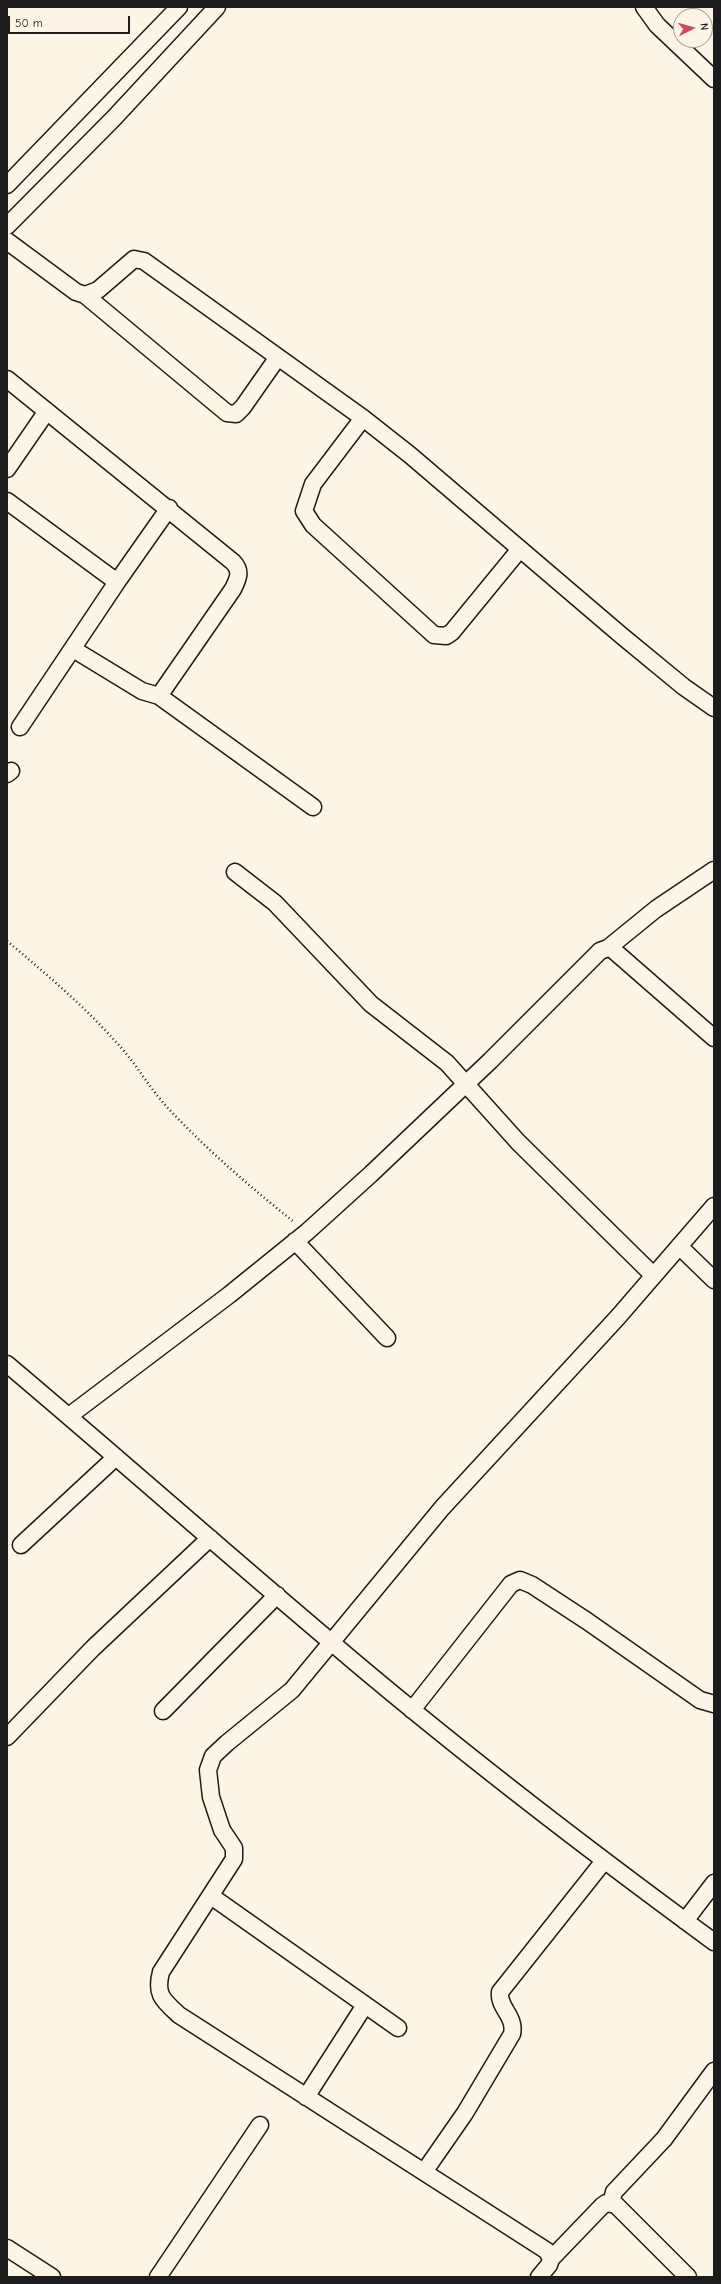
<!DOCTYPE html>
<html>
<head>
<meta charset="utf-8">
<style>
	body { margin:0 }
	#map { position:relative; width:721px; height:2284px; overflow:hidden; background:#fcf5e5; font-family:"Comic Neue",sans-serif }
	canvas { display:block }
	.frame { position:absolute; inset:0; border:8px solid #1c1c1c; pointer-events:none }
	.north { position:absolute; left:673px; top:8px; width:40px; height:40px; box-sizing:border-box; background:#fcf5e5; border:1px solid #a29e95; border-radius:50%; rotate:84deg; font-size:11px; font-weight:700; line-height:16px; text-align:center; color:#1c1c1c }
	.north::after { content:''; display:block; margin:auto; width:14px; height:18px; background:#d1495b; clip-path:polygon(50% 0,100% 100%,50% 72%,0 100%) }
	.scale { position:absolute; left:8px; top:16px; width:122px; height:18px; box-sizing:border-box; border:2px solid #1c1c1c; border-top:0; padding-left:5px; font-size:12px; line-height:14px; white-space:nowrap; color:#1c1c1c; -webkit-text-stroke:3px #fcf5e5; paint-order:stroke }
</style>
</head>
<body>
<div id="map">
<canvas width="721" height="2284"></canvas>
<div class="frame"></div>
<div class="north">N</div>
<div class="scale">50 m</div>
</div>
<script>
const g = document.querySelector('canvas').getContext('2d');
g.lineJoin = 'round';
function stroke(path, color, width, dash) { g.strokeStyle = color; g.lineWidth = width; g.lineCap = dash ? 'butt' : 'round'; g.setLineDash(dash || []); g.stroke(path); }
const path = new Path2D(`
	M7,941C45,973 83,1005 116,1042C135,1062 148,1086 166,1106C206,1149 249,1186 294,1222`);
const minor = new Path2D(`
	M644,7L657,25L714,79
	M7,185L179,7
	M7,226L114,118L217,7
	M7,241L76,292L85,295L98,290L134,259L144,261L363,418L410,455L622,636L684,687L714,708
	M85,295L227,413L236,414L243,407L278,357
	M7,379L233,562C242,571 238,579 233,589L159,696L142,691L73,649
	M363,418L313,484L304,511L313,525L434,635L446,636L452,632L520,549
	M7,469L47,411
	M7,501L117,582
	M159,696L313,807
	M20,727L117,582L169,508
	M7,774L11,771
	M235,872L275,903L371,1004L447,1063L518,1142L653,1275
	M608,948L656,909L714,870
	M295,1241L387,1338
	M679,1246L714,1280
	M7,1364C116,1456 222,1550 331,1642C454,1747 583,1846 714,1942
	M69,1416L229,1295L307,1232L371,1174L490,1061L600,951L608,948L612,949L714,1038
	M21,1545L116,1457
	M412,1710L511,1584L520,1580L532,1585L587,1621L700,1700L714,1704
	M163,1711L277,1595
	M7,1737L93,1648L210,1538
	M211,1896L398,2028
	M685,1921L714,1883
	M306,2097L365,2005
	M424,2172L465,2113L512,2034C516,2016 498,2008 500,1992L604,1861
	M611,2203L614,2192L664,2139L714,2071
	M7,2248L52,2277
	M551,2259L602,2206L606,2203L616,2205L688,2277
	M158,2277L260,2125
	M539,2277L549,2265L551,2259L547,2251L179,2015C163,2000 155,1995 161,1972L234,1859V1848L222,1830L211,1797L208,1770L213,1756L227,1743L292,1690L442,1508L618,1317L714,1206`);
stroke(minor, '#1c1c1c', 19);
stroke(path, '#1c1c1c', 2.5, [1, 3]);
stroke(minor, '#fcf5e5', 16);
</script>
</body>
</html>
